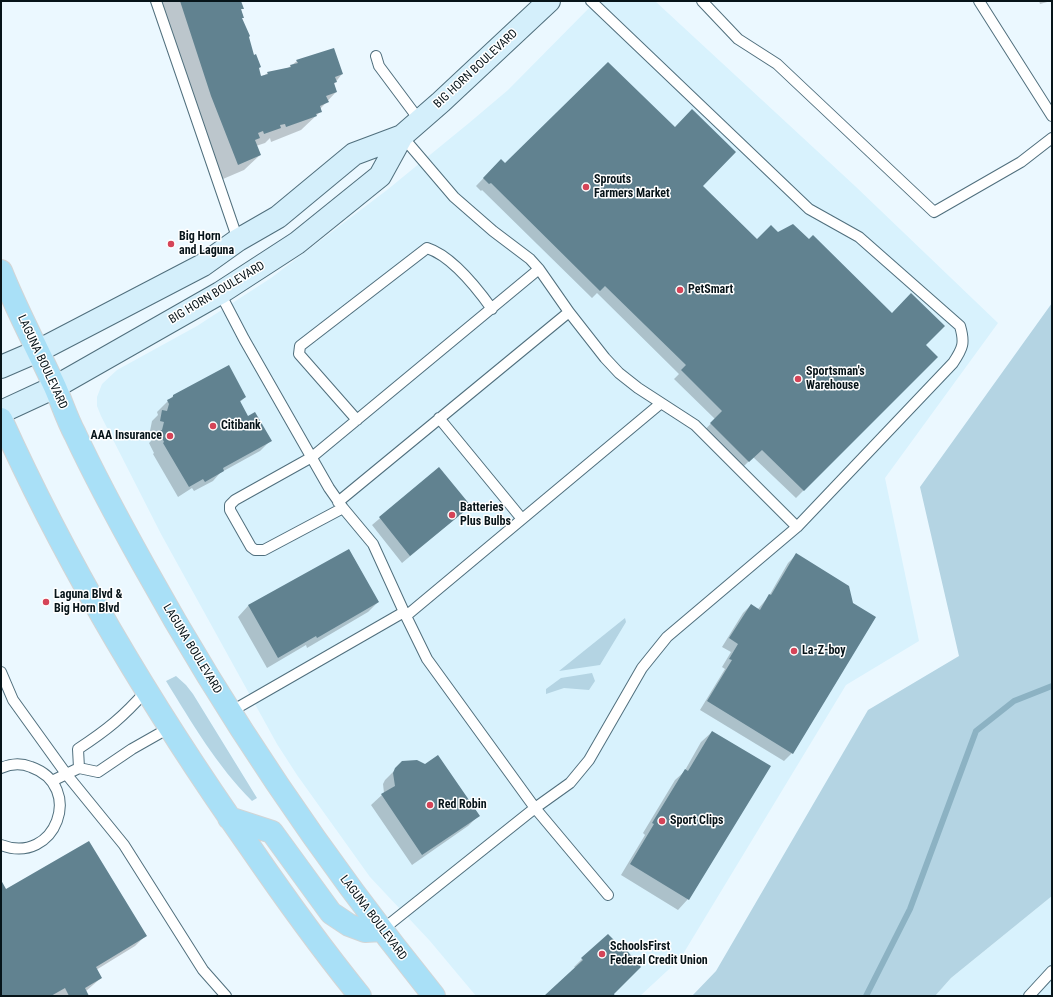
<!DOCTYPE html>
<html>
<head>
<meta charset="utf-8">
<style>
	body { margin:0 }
	#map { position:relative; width:1053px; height:997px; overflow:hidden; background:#ebf8ff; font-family:"Roboto Condensed",sans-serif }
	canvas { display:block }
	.frame { position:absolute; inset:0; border:2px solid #071419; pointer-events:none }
</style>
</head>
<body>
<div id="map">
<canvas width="1053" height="997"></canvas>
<div class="frame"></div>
</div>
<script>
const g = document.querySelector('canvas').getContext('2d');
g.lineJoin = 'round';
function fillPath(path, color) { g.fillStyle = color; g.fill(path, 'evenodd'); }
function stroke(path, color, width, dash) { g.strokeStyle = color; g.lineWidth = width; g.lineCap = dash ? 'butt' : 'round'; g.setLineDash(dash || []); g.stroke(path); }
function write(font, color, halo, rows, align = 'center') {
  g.font = font + ' "Roboto Condensed",sans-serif'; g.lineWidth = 3; g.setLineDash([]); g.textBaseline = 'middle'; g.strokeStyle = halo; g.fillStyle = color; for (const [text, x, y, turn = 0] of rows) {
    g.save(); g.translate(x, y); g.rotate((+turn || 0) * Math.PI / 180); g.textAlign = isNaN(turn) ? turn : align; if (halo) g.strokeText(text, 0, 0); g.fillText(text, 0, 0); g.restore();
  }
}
const built = new Path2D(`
	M596,1H655L855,186L998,323L885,478L919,641L846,685L680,959L640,996H476L430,941L370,877L297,775L277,744L161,534L101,416L97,406V397L102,384L117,370L197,326L271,278L387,190L469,123L508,90Z
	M1052,896V996H935L951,978Z`);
const green = new Path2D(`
	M1052,303V896L951,978L935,996H692L716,971L868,710L959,656L920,487Z
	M625,618L626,622L600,665L559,671Z
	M592,673L595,681L589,690L564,688L546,694V689L561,678Z
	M176,676L186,685L193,694L257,798L252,801C217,766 192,723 166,681Z`);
const shadow = new Path2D(`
	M161,1H240L242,8L241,10L243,17L241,19L261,77L268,73L288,68L297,61L342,74L334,84L336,92L320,109V112L301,130L271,142L270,138L265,143L256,146L260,155L244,170L223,179L196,111Z
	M1039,1H1051L1040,4Z
	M501,160L505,165L701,186L757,240L778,234L924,346L936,357L796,498L753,457L741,469L703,432L715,419L674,379L679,374L597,293L592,298L482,190L481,191L476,186Z
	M173,396L245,397L240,402L247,418L270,441L260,451L220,473L213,481L194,491L192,488L178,497L153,454L154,453L149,443L152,440L154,432L150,431L152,421L158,415L157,412Z
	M439,468L462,513L402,563L372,525Z
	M349,550L378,602L368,612L307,648L306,645L267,668L238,617L248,606Z
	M796,555L792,753L784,761L700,710L725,669L722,667L731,652L722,647L743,613L751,605L758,609L769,596L788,563Z
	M712,732L688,899L678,910L621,875L645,835L643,833L675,780L684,772L701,742Z
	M396,769L478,816L468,826L412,865L371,805L384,793L383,784L385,780Z
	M1,882L6,890L145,936L135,946L96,970L101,978L86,991L88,996H1Z
	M608,936L613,996H546L576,968L574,967L582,959Z`);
const stream = new Path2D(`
	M866,996L910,909L976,731L1014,701L1052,686`);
const building = new Path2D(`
	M180,1H241L244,9H241L244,18H242L250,36L249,37L254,55L256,54L261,67L259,68L261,76L268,74L267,72L291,67L290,65L298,63L296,60L334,48L343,74L335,77L337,82L334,83L337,92L326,96L329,102L320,106L322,112L316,114L317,116L286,127L285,124L280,125L281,128L264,134L263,131L258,133L260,138L255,140L261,155L238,165L211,96Z
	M608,62L675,127L692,109L736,152L703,186L757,239L771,225L778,232L793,224L809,239L813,235L892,313L911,293L945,326L926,345L938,357L804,491L762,450L749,462L710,423L722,411L681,370L686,365L605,286L600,291L491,183L489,184L483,178L501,159L505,163Z
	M229,365L246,397L240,401L248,416L255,412L272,441L223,468L224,471L205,482L203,479L189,487L163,443L164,442L159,431L162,430L164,422L160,421L162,410L167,411L169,404L167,400L173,397V395Z
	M439,467L471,506L410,556L379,517Z
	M349,549L379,602L317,638L316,636L278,658L248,605Z
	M796,553L849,586L853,603L876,617L793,754L707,701L732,660L729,659L738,644L729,638L751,604L760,610L769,594L771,595Z
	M712,731L771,766L689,900L630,864L654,824L652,823L685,769L688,771Z
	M438,755L480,816L422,855L381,794L395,786L393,773L395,768L402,761L417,760L425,764Z
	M89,841L147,936L96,967L102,978L85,988L89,996H69L65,988L51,996H1V880L6,889Z
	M608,934L621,947L623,946L641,967L614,994L615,996H544L583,960L581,958Z`);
const service = new Path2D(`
	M156,1L238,240
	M702,1L738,39L777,64L934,212L1021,162L1052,138
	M979,1L1052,116
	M376,56L379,66L420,121
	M402,136L454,197L493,231L530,259L539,269L569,312L605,358L619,373L638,388L695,425L797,527
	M220,293L244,339L329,488L343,508L373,544L404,612L230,712
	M439,418L522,519
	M357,420L299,354L300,346L427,248C452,256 477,288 492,309
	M338,502L569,312
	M343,508L264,550H255L251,547L230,510V505L235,500L312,457L539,269
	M404,612L427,659L535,808L608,895
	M406,616L660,404
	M1,672L13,700L67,775L124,845L203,970L226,996
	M1,768C10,764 21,763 31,767C85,786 56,866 1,845
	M79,768L78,749C107,730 123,717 146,691
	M52,781L79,768L98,772L132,749L169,728
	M382,930L535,808L570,783L589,760L642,668L667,637L797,527L953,363C963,348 965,343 960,326L859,237L809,209L591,1
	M1029,996L1052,971`);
const secondary = new Path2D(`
	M1,367L38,351L203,265L238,240L278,217L354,154L402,136
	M1,412L55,387L220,293L297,243L380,176L402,136L441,102L549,1`);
const primary = new Path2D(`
	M1,271C17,311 37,348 55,387C62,403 67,419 75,434C96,479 120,523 144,566C228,718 325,861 434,996
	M1,419C69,570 155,712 250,847C285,898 321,948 360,996
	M229,818L272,832L331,913L349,925L365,931L382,930`);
const markers = [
	[586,187,4,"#d54458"],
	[171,244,4,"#d54458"],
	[680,290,4,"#d54458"],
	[798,379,4,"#d54458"],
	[213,426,4,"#d54458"],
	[170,436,4,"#d54458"],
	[452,515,4,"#d54458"],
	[46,602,4,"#d54458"],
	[794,651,4,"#d54458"],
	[430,805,4,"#d54458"],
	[662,821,4,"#d54458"],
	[602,954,4,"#d54458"]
];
const streetNames = [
	["BIG HORN BOULEVARD",476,69,-43],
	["BIG HORN BOULEVARD",217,293,-31],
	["LAGUNA BOULEVARD",42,362,65],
	["LAGUNA BOULEVARD",192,649,59],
	["LAGUNA BOULEVARD",373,918,53]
];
const poiNames = [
	["Sprouts",594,180],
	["Farmers Market",594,194],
	["Big Horn",179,237],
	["and Laguna",179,251],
	["PetSmart",688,290],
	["Sportsman's",806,372],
	["Warehouse",806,386],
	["Citibank",221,426],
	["AAA Insurance",162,436,"right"],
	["Batteries",460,508],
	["Plus Bulbs",460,522],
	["Laguna Blvd &",54,595],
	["Big Horn Blvd",54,609],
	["La-Z-boy",802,651],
	["Red Robin",438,805],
	["Sport Clips",670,821],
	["SchoolsFirst",610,947],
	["Federal Credit Union",610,961]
];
fillPath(built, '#d8f2fd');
fillPath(green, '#b4d4e3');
fillPath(shadow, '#0003');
stroke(stream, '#8cb2c3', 6);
fillPath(building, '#618290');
stroke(service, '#506f7d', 12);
stroke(secondary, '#506f7d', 24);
stroke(primary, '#d2d5d6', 24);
stroke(service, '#fff', 10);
stroke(secondary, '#d4effb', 22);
stroke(primary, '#a9e0f7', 22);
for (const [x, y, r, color] of markers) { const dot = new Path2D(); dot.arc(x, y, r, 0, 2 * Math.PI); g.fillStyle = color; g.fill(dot); stroke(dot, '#fff', 1.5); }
write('12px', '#071419', '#fff', streetNames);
write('bold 12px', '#071419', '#fff', poiNames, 'left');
</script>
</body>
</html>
